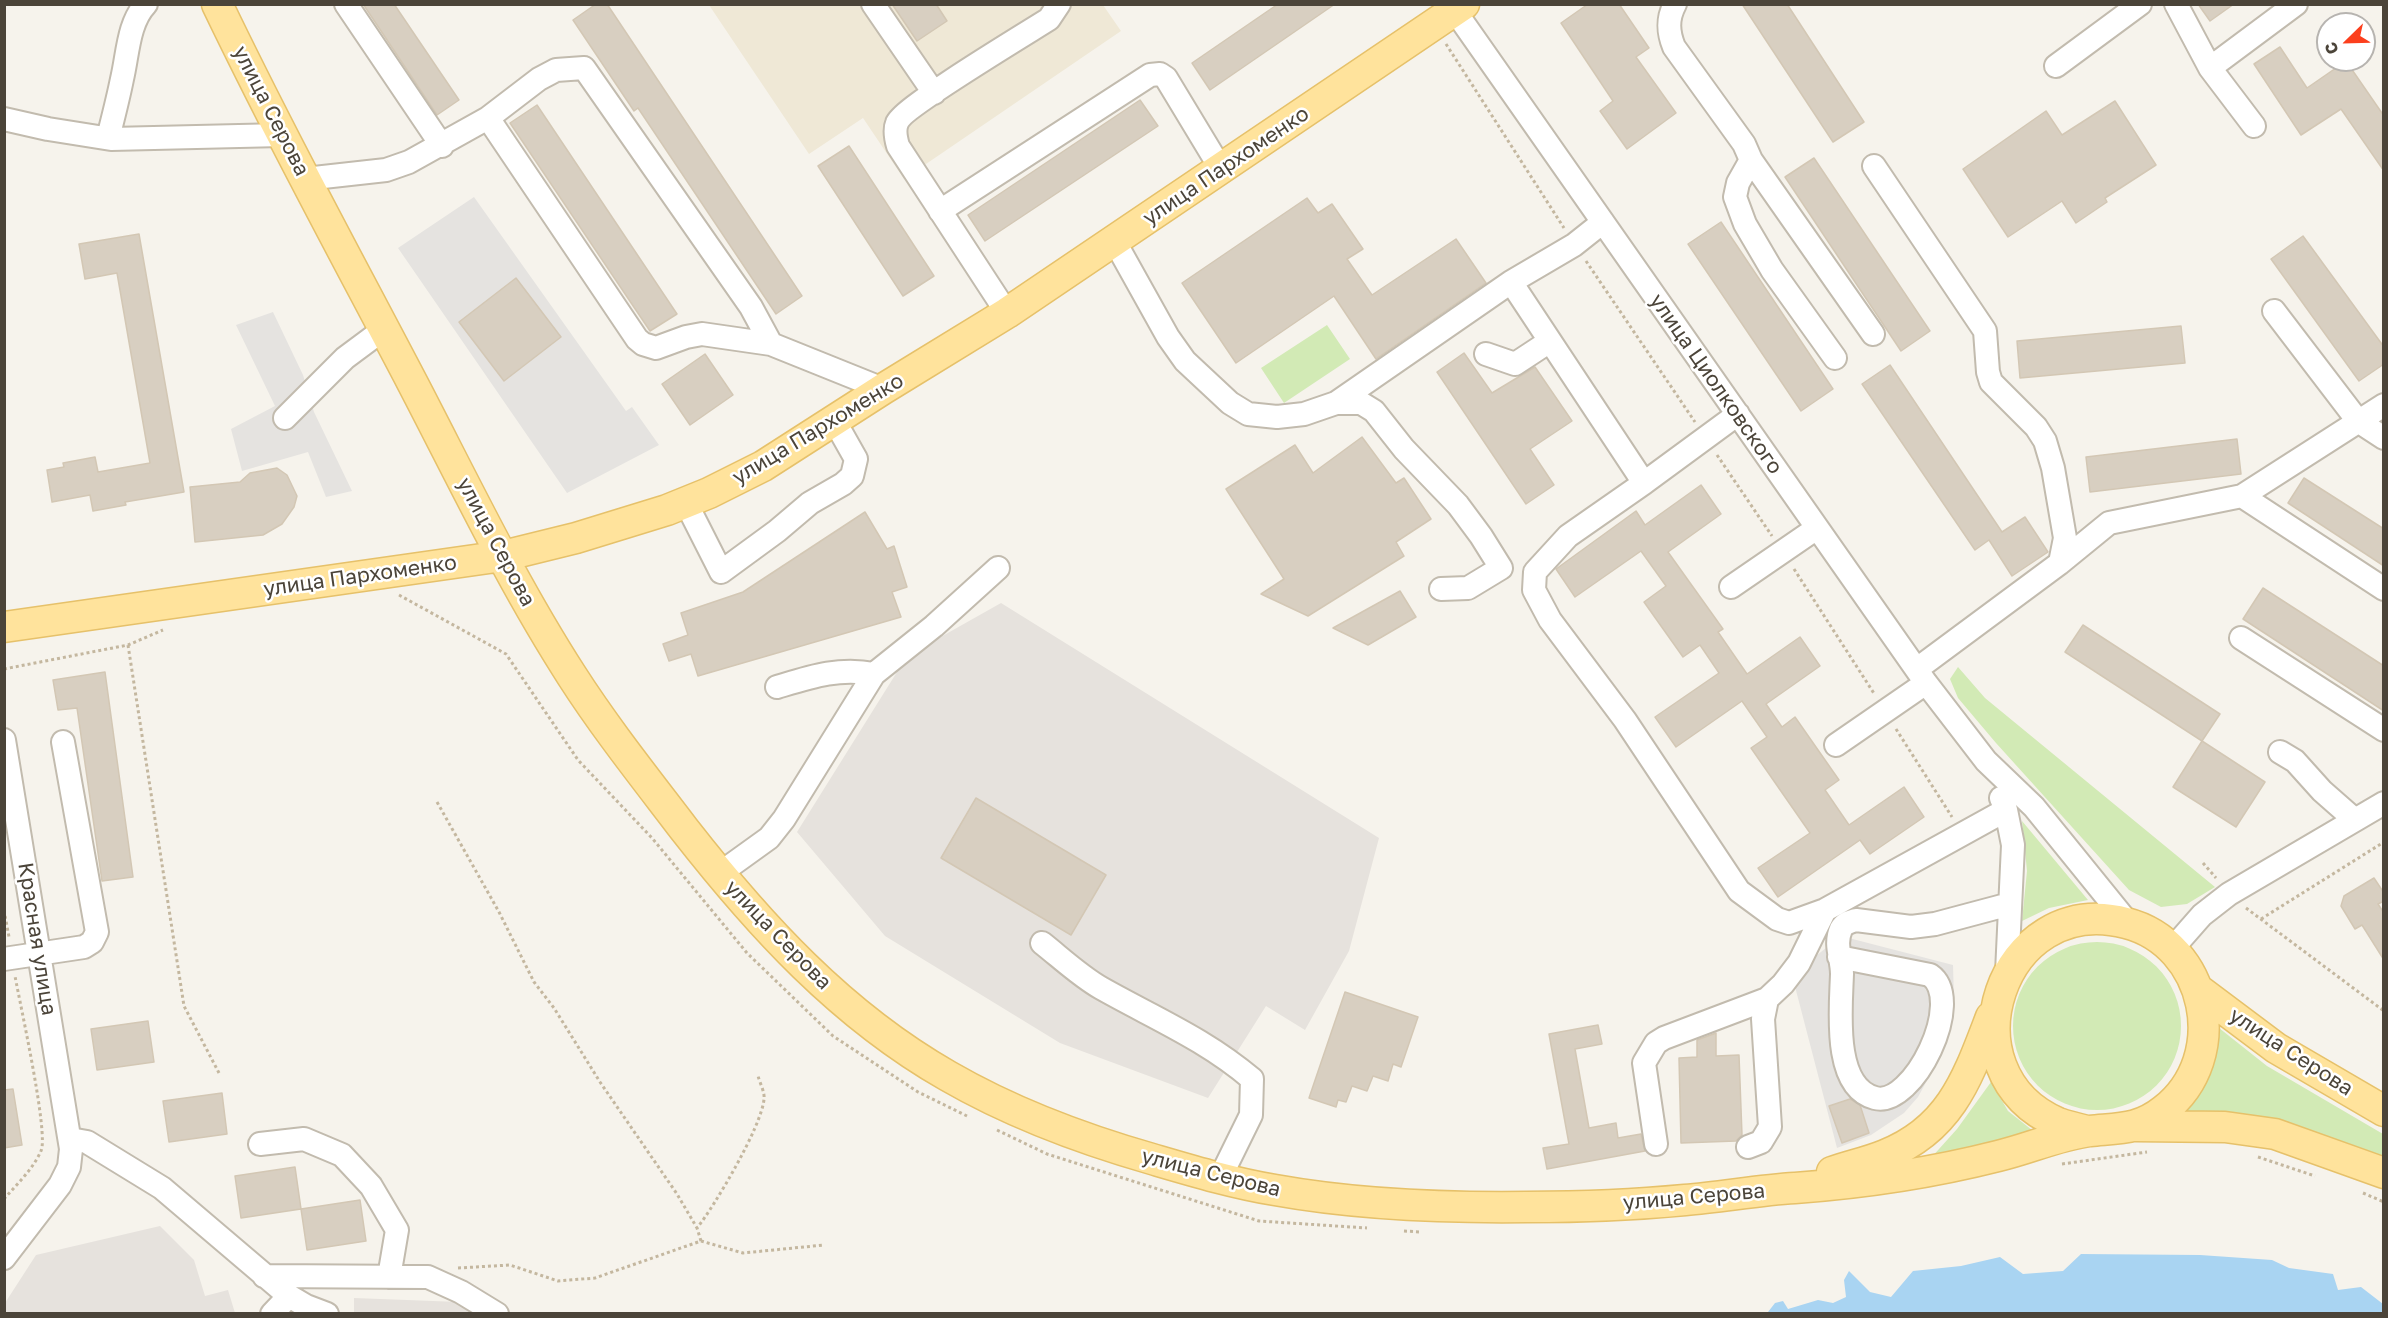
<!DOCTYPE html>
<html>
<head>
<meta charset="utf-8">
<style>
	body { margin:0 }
	#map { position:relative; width:2388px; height:1318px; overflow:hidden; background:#f6f3ec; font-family:"Golos Text",sans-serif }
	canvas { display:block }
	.frame { position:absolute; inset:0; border:6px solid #4b4439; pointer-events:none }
	.north { position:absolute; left:2316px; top:12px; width:60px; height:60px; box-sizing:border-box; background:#fff; border:2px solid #b7b4b0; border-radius:50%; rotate:247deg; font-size:16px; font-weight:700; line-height:24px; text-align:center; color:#4b4439 }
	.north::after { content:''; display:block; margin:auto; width:21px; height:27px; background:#fc3f1d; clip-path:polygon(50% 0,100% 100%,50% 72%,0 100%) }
</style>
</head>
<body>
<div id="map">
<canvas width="2388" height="1318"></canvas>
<div class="frame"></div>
<div class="north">С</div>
</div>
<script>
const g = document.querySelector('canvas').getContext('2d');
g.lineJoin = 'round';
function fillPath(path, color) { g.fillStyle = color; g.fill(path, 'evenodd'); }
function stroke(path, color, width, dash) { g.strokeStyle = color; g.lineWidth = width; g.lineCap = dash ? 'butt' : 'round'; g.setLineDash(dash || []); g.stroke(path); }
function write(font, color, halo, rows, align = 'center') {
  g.font = font + ' "Golos Text",sans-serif'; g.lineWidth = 5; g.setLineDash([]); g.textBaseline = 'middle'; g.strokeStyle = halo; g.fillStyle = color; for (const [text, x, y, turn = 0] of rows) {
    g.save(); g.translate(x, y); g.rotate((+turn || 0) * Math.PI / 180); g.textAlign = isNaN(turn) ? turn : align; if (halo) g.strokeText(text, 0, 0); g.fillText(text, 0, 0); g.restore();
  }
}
const industrial = new Path2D(`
	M1001,603L1379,838L1349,951L1305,1030L1266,1006L1208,1098L1060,1043L885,936L797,832L907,656Z
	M160,1226L194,1260L205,1296L228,1290L235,1313H5V1303L36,1255Z
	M354,1298L459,1302L473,1313L354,1314Z`);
const education = new Path2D(`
	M709,5H1103L1121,31L904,179L863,118L809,154Z`);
const green = new Path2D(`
	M1327,325L1350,359L1284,403L1261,368Z
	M1958,667L1985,698L2215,887L2187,904L2161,907L2129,890L1996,743L1958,698L1950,679Z
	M2022,821L2088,900L2049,908L2022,921L2027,871Z
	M2013 1026a84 84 0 1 1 168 0a84 84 0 1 1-168 0Z
	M2214,1024L2267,1066L2383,1134V1164L2178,1112Z
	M1991,1082L2008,1111L2037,1134L1930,1159L1957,1129Z`);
const parking = new Path2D(`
	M474,197L626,411L632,407L659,445L567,493L398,248Z
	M273,312L303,375L314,412L352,491L326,497L308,452L242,471L231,429L275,406L236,325Z
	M1841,936L1953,965L1954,999L1950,1027L1941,1055L1918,1097L1904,1113L1871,1135L1837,1148L1792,975Z`);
const water = new Path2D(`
	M2081,1254L2200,1255L2272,1260L2289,1268L2333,1274L2338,1290L2361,1287L2383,1304V1313H1764L1768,1312L1775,1303L1783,1301L1788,1309L1818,1300L1833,1303L1846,1297L1844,1280L1849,1271L1870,1292L1891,1297L1913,1271L1961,1266L2000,1257L2023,1274L2063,1271Z`);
const building = new Path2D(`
	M363,4H394L459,100L437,115Z
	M596,4H607L802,296L776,314L638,108L634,111L573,20Z
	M892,4H936L947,21L917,41Z
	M1278,4H1335L1210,90L1192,63Z
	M1588,4H1619L1649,48L1636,57L1676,113L1627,149L1600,111L1613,101L1561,23Z
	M1742,4H1787L1864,122L1833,142Z
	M2198,4H2234L2210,21Z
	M2280,47L2307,88L2346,61L2384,116V171L2341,109L2301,135L2254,64Z
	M1140,100L1158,126L985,241L968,215Z
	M2115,101L2156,165L2105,198L2107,202L2076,223L2062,201L2008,237L1963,169L2046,111L2062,135Z
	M537,105L677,314L650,331L510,123Z
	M849,146L934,276L903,296L818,166Z
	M1814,158L1930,331L1901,351L1785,177Z
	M1307,198L1318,213L1332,204L1363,249L1347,259L1372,295L1456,239L1486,283L1376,359L1334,296L1236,363L1182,283Z
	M1721,222L1833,389L1801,411L1688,244Z
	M139,234L184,492L125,502L126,505L93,511L90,495L52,502L47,470L64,467L63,463L95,457L98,472L150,463L117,273L85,279L79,244Z
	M2303,236L2384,347V364L2359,381L2271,259Z
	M516,278L561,337L504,381L459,322Z
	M2181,326L2185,363L2020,378L2017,341Z
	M1464,353L1492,393L1535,367L1572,421L1530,449L1554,485L1526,504L1437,372Z
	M705,354L733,395L690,425L662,384Z
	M1890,365L2002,532L2025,517L2048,552L2012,576L1989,540L1975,550L1862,384Z
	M1362,437L1396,483L1404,478L1431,519L1396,542L1404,556L1308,616L1261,594L1284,579L1226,489L1295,445L1313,473Z
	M2237,439L2241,474L2090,492L2086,457Z
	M277,468L287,475L297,496L294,507L282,524L263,535L195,542L190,487L240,482L250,473Z
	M2304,478L2384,529V566L2288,503Z
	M1701,485L1721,514L1668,552L1723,629L1718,632L1747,674L1800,637L1820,666L1766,704L1782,727L1795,717L1839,780L1825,790L1849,825L1904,787L1924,817L1870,854L1860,840L1778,897L1758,868L1810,833L1751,748L1767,737L1742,701L1676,747L1655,717L1719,673L1700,645L1683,657L1644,602L1666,586L1641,551L1575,597L1556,569L1636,511L1645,525Z
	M865,512L887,549L894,546L907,587L892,592L901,617L698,676L691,654L669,661L663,644L688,635L681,613L743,592Z
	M2263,588L2384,666V711L2243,619Z
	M1400,591L1416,617L1368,645L1333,628Z
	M2083,625L2220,714L2202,741L2065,652Z
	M105,672L133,877L102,881L77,708L58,710L53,680Z
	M2202,741L2265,782L2236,827L2173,787Z
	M976,798L1106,875L1071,935L941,858Z
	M2374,878L2384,893V901L2378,904L2384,913V960L2362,925L2355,929L2341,906L2344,896Z
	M1345,992L1418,1017L1401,1067L1393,1064L1388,1081L1373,1076L1367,1091L1352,1086L1346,1102L1338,1100L1336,1107L1309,1098Z
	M148,1021L154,1062L97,1070L91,1029Z
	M1598,1025L1602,1044L1575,1049L1589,1128L1616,1123L1618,1138L1641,1134L1645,1151L1547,1169L1543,1148L1569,1144L1549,1034Z
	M1716,1033V1056L1739,1055L1742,1135L1736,1141L1681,1143L1679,1058L1697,1057V1040Z
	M13,1089L22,1145L4,1148V1090Z
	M222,1093L227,1134L169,1142L163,1101Z
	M1850,1099L1860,1105L1869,1133L1842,1143L1829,1106Z
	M295,1167L301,1209L241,1218L235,1176Z
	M360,1200L366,1241L307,1250L301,1209Z`);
const path = new Path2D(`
	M1446,44L1564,228
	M1586,261L1695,422
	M1717,455L1772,536
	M1794,569L1875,695
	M399,595L506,654L578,760L652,838L747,953L833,1036L918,1092L967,1116
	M128,645L184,1006L219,1073
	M4,669L128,645L163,630
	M1896,729L1952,817
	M437,802L499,912L534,982L554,1008L600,1082L677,1194L697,1228
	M2203,863L2216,878
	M2246,908L2384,1011
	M4,910L9,937
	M2261,919L2384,842
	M997,1130L1047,1154L1259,1221L1367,1228
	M2258,1157L2315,1176
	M2062,1164L2147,1152
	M2363,1193L2384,1202
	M4,1199C17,1184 33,1169 41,1151C49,1134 20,1004 15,976
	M1404,1231L1421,1232
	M701,1241L697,1228C714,1207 762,1126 764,1099C765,1093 760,1083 758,1076
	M458,1268L510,1265L558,1281L595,1278L701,1241L743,1253L824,1245`);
const minor = new Path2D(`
	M346,4L442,146
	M873,4L934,93
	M1450,4L1926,683L1986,761L2034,807L2128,923
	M1675,4C1667,19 1668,32 1674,47L1744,144L1751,160L1738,183L1735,197L1745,224L1772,270L1835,358
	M2176,4L2210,68L2254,126
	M2056,66L2140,4
	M2210,68L2296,4
	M488,118L637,339L643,344L656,348L686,337L702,334L771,344L883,389
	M4,119L48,129L111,139L282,135
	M108,138C113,118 118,99 122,79C128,54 128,23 146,4
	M1751,160L1873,334
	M1874,166L1985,331L1988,372L1991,382L2036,427L2045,441L2053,468L2065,538L2060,563
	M305,179L386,170L409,162L488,118L539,79L556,70L584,68L751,307L771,344
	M940,211L1150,75L1160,74L1166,78L1221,169
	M1115,242L1168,337L1185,361L1230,403L1248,414L1277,417L1304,414L1336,403H1361L1374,411L1404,449L1458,505L1481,536L1501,568L1468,588L1441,589
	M1511,282L1644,483L1738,414
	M2274,311L2358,421L2384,438
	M1007,313L898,146C896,139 894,130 897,123C902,108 1027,33 1049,19L1059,4
	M1486,354L1515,364L1550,341
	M1336,403L1511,282L1574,245L1603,222
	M285,418L345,358L384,329
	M1644,483L1568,536L1535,572L1534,590L1550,620L1625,720L1739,891L1777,919L1789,923L1825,910L2006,810
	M2242,496L2384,589
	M686,503L721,572L777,531L810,503L843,484L852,476L856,459L834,420
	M1731,587L1817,528
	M2241,638L2384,730
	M1917,669L2060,563L2109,523L2242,496L2384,405
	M777,687C810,677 839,667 874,674
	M4,740L71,1149L69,1167L60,1185L4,1258
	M1836,745L1926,683
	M2280,752L2295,761L2322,791L2355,820
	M2001,798L2006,810L2013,845L2007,972
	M719,874L769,838L784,819L874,674L934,626L998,568
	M1042,943C1061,958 1080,976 1101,988C1154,1018 1205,1039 1252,1079L1251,1115L1220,1178
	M2173,948L2202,915L2229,894L2384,803
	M1839,957L1930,975C1966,1000 1913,1108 1875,1098C1832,1087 1841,1007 1842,974C1842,958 1834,945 1841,929C1844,923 1850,922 1856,920L1911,927L1935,924L2010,904
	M4,959L84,947L92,942L97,932L63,742
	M70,1139L87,1142L162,1188L289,1296L306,1306L327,1314
	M260,1144L304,1139L342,1155L371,1186L397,1230L389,1277
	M1656,1144L1644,1063L1656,1043L1664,1038L1767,999L1783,984L1799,963L1825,910
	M1748,1147L1761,1142L1770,1127L1763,1019L1767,999
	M264,1276L428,1277L461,1292L497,1314
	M272,1314L289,1296`);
const major = new Path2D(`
	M217,4C279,133 347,258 413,384C464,482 512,583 572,676C606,729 646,779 684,829C759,925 841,1015 948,1076C1012,1113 1082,1139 1152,1159C1193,1171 1233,1183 1275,1190C1358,1205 1443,1208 1527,1207C1580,1207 1633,1205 1685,1200C1722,1197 1759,1190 1795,1188C1864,1183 1931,1173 1998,1156C2028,1149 2059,1135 2090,1131C2119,1128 2139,1130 2164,1110C2232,1057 2208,944 2126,923C2001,890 1940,1072 2058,1123C2063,1125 2083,1130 2088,1131
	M4,627L503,556L576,538L667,510L709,493L763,466L883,389L1007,313L1464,4
	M2200,991L2276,1048L2384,1111
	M2136,1126L2225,1127L2275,1134L2384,1173
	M1832,1172C1849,1166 1868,1162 1885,1155C1951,1129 1968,1077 1991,1017`);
const streetNames = [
	["улица Серова",271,111,63],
	["улица Пархоменко",1226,166,-34],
	["улица Циолковского",1716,384,55],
	["улица Пархоменко",818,429,-31],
	["улица Серова",496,542,62],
	["улица Пархоменко",360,576,-8],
	["улица Серова",778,935,46],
	["Красная улица",37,939,81],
	["улица Серова",2291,1052,33],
	["улица Серова",1211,1173,14],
	["улица Серова",1694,1197,-5]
];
fillPath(industrial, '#e6e2dd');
fillPath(education, '#efe8d6');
fillPath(green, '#d2eab5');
fillPath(parking, '#e5e3e0');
fillPath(water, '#a9d4f2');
fillPath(building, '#d8cfc1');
stroke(building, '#d3c7b4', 1.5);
stroke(minor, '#c2bbae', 26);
stroke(major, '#e6c16a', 33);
stroke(path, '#c4b79f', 3, [3, 3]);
stroke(minor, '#fff', 22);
stroke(major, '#ffe39c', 30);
write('21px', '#4b4439', '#fff', streetNames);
</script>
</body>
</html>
